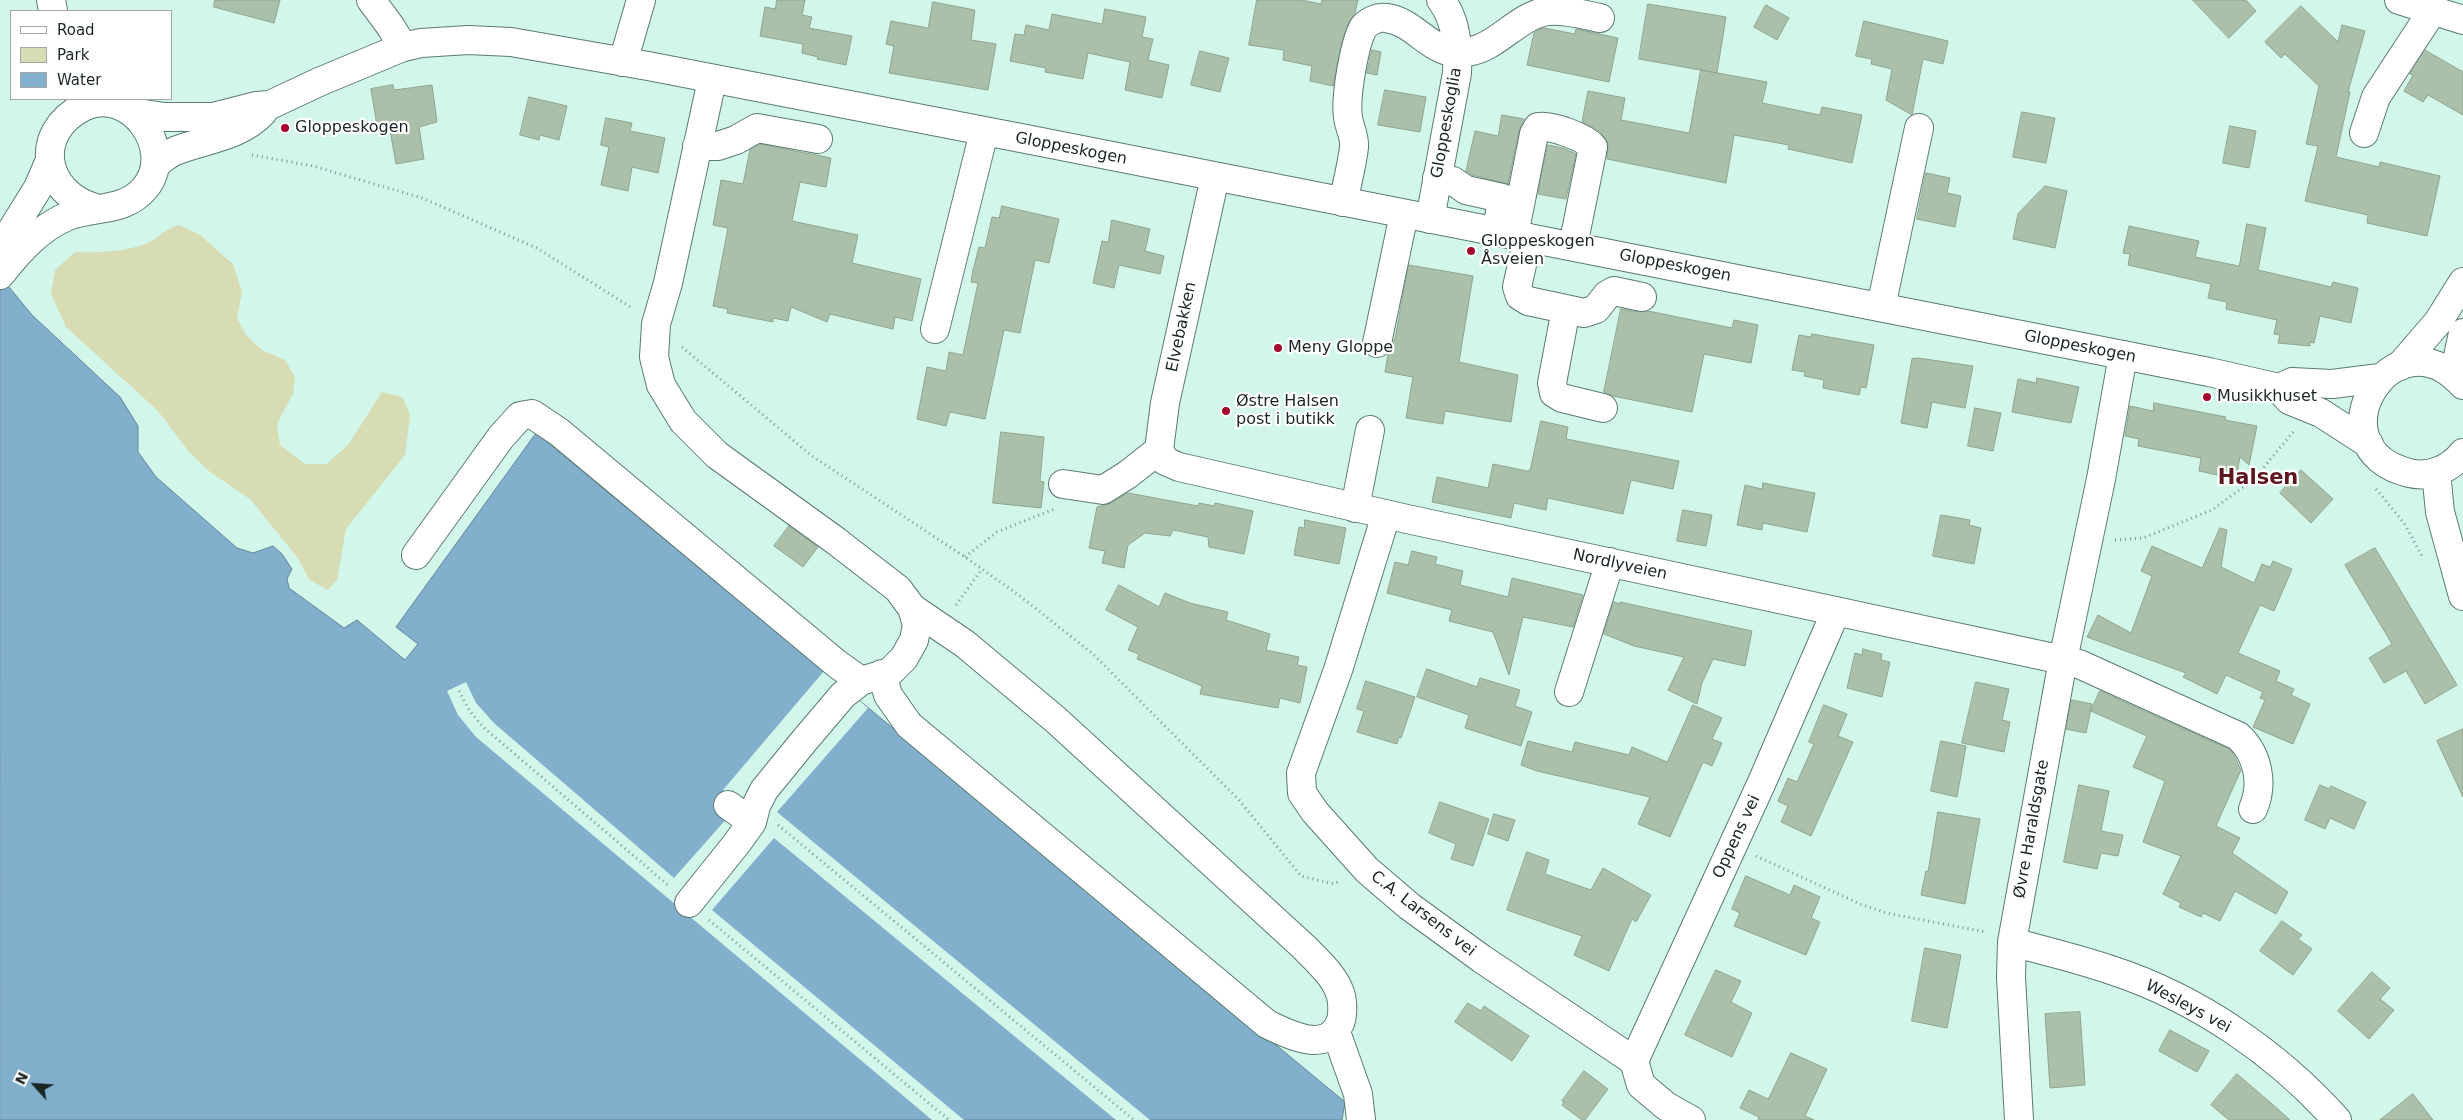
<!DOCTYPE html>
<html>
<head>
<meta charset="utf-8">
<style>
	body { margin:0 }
	#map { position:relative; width:2463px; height:1120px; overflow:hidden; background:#d2f6ea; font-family:"DejaVu Sans",sans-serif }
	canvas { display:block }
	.legend { position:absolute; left:10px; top:10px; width:162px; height:90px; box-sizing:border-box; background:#fff; border:1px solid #a3a8a7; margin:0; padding:6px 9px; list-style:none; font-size:15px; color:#192622 }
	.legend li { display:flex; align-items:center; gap:10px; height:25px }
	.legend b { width:25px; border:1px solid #a3a8a7 }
	.north { position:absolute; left:10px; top:1060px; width:50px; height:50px; -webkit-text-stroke:4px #fff; paint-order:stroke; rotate:296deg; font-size:14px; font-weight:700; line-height:20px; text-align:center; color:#192622 }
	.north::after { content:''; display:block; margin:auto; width:18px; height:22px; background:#192622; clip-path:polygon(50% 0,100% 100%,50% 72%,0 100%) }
</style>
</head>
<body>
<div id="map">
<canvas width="2463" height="1120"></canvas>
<ul class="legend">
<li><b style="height:6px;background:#fff"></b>Road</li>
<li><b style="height:14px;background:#d8dcb4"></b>Park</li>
<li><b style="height:14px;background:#81afcc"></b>Water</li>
</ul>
<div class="north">N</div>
</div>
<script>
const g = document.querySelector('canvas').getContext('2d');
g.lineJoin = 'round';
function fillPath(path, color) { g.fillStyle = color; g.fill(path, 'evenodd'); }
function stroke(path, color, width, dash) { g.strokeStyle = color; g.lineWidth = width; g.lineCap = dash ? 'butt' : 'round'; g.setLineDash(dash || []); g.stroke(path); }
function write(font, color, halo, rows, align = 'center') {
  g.font = font + ' "DejaVu Sans",sans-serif'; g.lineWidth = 4.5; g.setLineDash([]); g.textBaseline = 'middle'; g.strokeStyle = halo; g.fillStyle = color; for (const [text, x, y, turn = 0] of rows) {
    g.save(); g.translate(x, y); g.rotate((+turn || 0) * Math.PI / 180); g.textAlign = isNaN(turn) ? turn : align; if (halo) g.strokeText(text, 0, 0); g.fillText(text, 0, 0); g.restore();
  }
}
const green = new Path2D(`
	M179,225L200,235L233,264L242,292L237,318L246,335L262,350L285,360L295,377L293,394L277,424L280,445L305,464H327L348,445L382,392L403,397L410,416L405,455L346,529L337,580L327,590L309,579L297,557L250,499L210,472L189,452L158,411L66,327L51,294L55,270L75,252C98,253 123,252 145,244C157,240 162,230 179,225Z`);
const water = new Path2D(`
	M0,276L32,315L120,397L138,426V452L156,477L237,548L253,553L273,546L282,554L292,569L287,579L289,588L344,628L357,620L405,660L418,644L396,627L536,433L1345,1102L1342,1120H0Z`);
const pier = new Path2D(`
	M824,671L868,708L777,812L1150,1120H1116L774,838L712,910L964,1120H932L476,737L458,715L447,691L466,682L476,703L494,723L674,878L729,816L732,798L723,790Z`);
const building = new Path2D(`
	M215,0H280L274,23L214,7Z
	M777,0H805L802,15L812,17L809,28L852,36L846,65L817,59L818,57L802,53L803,44L760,36L765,7L775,9Z
	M1257,0H1301L1321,4L1322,0H1358L1355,13L1349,22L1342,42L1333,86L1310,81L1312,66L1283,60L1284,50L1249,45Z
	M2193,0H2246L2256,11L2229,38Z
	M933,2L975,10L971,40L996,44L988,90L889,73L894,46L886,44L891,21L928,28Z
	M1648,4L1726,17L1717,73L1639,59Z
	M1766,5L1789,18L1777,40L1754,27Z
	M2301,6L2338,42L2342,25L2365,31L2348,92H2350L2336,157L2379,167L2380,162L2440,176L2427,236L2367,223L2368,215L2305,201L2318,146L2306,144L2319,86L2285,54L2281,58L2265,42Z
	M1105,9L1146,17L1142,37L1153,39L1148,60L1169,65L1162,98L1125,90L1130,62L1088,53L1083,79L1045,72L1046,68L1010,61L1015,34L1024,35L1026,25L1049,30L1052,14L1102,24Z
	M1864,21L1948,41L1943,64L1923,59L1912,115L1886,100L1892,69L1871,64L1872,59L1856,56Z
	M1544,28L1575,34L1576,29L1618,38L1609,82L1527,65L1534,33Z
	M1372,50L1381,52L1377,75L1367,73Z
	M2425,50L2463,72V115L2428,95L2423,102L2404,91L2413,75L2410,74Z
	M1200,51L1229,58L1220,92L1191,85Z
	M1701,70L1767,82L1762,103L1820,115L1822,107L1862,115L1852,163L1788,149L1789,145L1734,135L1726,183L1607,159L1608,142L1599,131L1582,122L1588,91L1625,98L1621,120L1689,133Z
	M393,85L394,90L432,85L437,122L419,127L424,159L396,164L390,130L378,132L371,89Z
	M1385,90L1426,97L1420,132L1378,125Z
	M529,97L567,106L559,140L540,135L539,140L520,135Z
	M2022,112L2055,118L2046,163L2013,157Z
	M1502,115L1524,119L1519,131L1508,184L1472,175L1466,171L1475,131L1498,136Z
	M606,118L632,123L630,131L665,138L658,173L632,167L628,191L601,185L609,147L601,145Z
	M2230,126L2256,131L2249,168L2223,163Z
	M760,144L831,158L826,187L800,182L792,221L858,235L852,263L921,279L912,321L895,317L893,329L830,314L827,322L791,307L788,321L773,318V322L727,313L728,309L713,306L728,228L713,225L721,180L743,184L750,150Z
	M1548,145L1563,148L1576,154L1566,199L1538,194Z
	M1926,173L1950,178L1947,193L1961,196L1955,227L1917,219Z
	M2045,186L2067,191L2055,248L2013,239L2018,214Z
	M1002,206L1059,219L1049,263L1035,260L1020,333L1004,330L985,419L950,412L946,426L917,419L927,367L946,371L949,352L963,355L978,283L971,282L973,270L979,247L985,248L992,217L999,218Z
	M1112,220L1150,229L1145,251L1164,256L1160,274L1119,265L1114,288L1093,283L1102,241L1108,242Z
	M2247,224L2266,228L2258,270L2331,287L2333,282L2358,288L2351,323L2320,316L2314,343L2310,342V346L2278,343L2280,335L2274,334L2277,320L2226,309L2227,302L2208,298L2211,284L2128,265L2130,254L2123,253L2129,226L2199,241L2195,257L2239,266Z
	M1409,265L1473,276L1459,362L1518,375L1511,422L1445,411L1443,424L1406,418L1413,377L1385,372L1388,354L1395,338Z
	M1621,309L1639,312L1648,311L1732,328L1734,320L1758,325L1751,363L1704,354L1692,412L1613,396L1604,392Z
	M1812,334L1874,345L1866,388L1861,387L1859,395L1823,388L1824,380L1804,376L1805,372L1792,370L1799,335L1811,337Z
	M1918,358L1973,366L1965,408L1932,402L1927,428L1901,423L1912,359Z
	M2037,378L2079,387L2071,423L2012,412L2018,379L2036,383Z
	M2154,403L2226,417L2225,420L2257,426L2249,465L2240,457L2236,479L2199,471L2201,458L2138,446L2139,439L2125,436L2130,406L2153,411Z
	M1975,408L2001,413L1993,451L1968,446Z
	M1541,421L1568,427L1566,439L1679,461L1673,489L1631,480L1623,514L1548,498L1546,510L1514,503L1511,518L1432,502L1437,477L1488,488L1493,464L1527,471L1530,470Z
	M1001,432L1044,437L1040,481L1044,482L1041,508L993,503Z
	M2301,470L2333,499L2311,523L2280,493Z
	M1763,483L1815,493L1807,532L1763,523L1762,530L1737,525L1745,485L1762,489Z
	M1128,493L1198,506L1199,503L1214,506L1215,503L1253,511L1244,554L1209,547L1208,537L1173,530L1170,536L1145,533L1128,545L1124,568L1102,563L1105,551L1089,548L1097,507L1111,503Z
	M1683,510L1712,515L1706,546L1677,541Z
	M1941,515L1970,520L1969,525L1981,528L1974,564L1933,556Z
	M1305,520L1346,528L1339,564L1294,555L1299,527L1304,528Z
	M789,526L818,547L803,567L774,546Z
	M2220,528L2227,530L2221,567L2254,583L2262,564L2270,567L2273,561L2292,569L2274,611L2260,605L2238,653L2280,671L2276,681L2294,689L2291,695L2310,704L2293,744L2253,727L2265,700L2260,698L2263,692L2226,675L2217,694L2183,677L2186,673L2087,637L2098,615L2131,633L2152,576L2141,571L2152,546L2202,568Z
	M2375,548L2457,685L2425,704L2406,671L2384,683L2369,658L2392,644L2345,565Z
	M1412,551L1437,557L1435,564L1463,571L1460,585L1508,597L1512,578L1583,595L1573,627L1523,617L1509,675L1493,632L1449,621L1452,610L1387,593L1395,562L1408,565Z
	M1119,585L1159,607L1165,593L1190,603L1228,612L1226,620L1270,634L1266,650L1299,657L1297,665L1307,667L1300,703L1280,698L1278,708L1200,694L1202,686L1137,659L1139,654L1128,650L1138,627L1106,610Z
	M1614,602L1620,604V602L1752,631L1745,666L1713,659L1702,683L1697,704L1668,690L1684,657L1634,646L1604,634Z
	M1863,649L1882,654L1881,660L1890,662L1882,697L1847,688L1855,653L1862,655Z
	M1427,669L1477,687L1480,678L1520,690L1515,706L1532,712L1521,746L1465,728L1469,715L1417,697Z
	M1366,681L1415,697L1401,738L1399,737L1397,744L1357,732L1364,711L1357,709Z
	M1976,682L2009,689L2002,720L2010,722L2004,752L1962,743Z
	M2100,691L2229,749L2233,753L2241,770L2216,826L2240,838L2232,853L2288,892L2276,914L2235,891L2220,921L2203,913L2201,917L2179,907L2181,903L2163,894L2181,856L2143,842L2165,781L2133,767L2147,736L2091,711Z
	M2072,700L2092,704L2086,733L2066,729Z
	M1693,705L1722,718L1712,739L1722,743L1712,766L1703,762L1670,837L1638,824L1650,797L1537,771L1521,765L1528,741L1572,752L1575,742L1629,755L1632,747L1667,762Z
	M1824,705L1847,714L1838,736L1853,742L1811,836L1781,822L1788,806L1778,801L1788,778L1797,782L1814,744L1809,742Z
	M2463,729V797L2437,741Z
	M1941,741L1966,746L1957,797L1931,791Z
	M2079,785L2109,791L2101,831L2123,835L2118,856L2101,853L2097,869L2064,862Z
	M2320,785L2329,789L2331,786L2366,802L2354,829L2330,818L2325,829L2305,820Z
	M1440,802L1489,819L1473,866L1451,859L1456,844L1429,833Z
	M1938,812L1980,819L1965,904L1921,895L1926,871H1928Z
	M1494,814L1515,820L1508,841L1488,834Z
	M1527,852L1549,860L1545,874L1591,890L1603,868L1651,895L1636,922L1632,919L1609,971L1574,955L1582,936L1507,910Z
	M1746,876L1790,895L1794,885L1820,897L1811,918L1820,922L1806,955L1734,926L1740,913L1732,909Z
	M2282,921L2302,935L2298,939L2312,949L2293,975L2260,951Z
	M1925,948L1961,955L1947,1028L1912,1021Z
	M1716,970L1741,981L1731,1002L1752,1013L1732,1057L1685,1035Z
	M2372,972L2390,988L2380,999L2394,1010L2369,1039L2338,1011Z
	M1468,1003L1481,1011L1484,1006L1529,1036L1512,1061L1455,1022Z
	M2080,1012L2085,1085L2050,1088L2045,1014Z
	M2170,1030L2209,1051L2197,1072L2159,1051Z
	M1791,1053L1827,1069L1805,1116L1814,1120H1758L1759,1117L1740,1108L1749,1090L1768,1099Z
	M1584,1071L1608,1089L1585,1120H1582L1562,1105L1564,1102L1562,1101Z
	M2237,1074L2271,1103L2290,1120H2229L2211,1105Z
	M2413,1094L2433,1120H2380Z`);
const path = new Path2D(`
	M252,155L313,166L422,198L537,248L632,308
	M682,347L812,456L965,557L1020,596L1093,654L1239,800L1301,876L1334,884L1340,881
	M2376,489L2404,523L2422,556
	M2115,540L2143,538L2212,510L2254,479L2294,431
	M965,557L997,532L1054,509
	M956,605L982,569
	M459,691L469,710L483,727L668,885
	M778,825L1134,1120
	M1756,856L1860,904L1886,913L1986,932
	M709,920L949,1120`);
const minor = new Path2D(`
	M371,0L391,27L403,47
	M2399,0L2463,20
	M623,62L641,0
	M2364,133L2376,97L2433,10
	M697,146H718L736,140L757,128L818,139
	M1215,177L1165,403L1159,450L1165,461L1179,467L1407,519L2063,660L2079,664L2238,736C2258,754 2264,784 2253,809
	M1437,178L1453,181L1466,190L1502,198L1497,232
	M1343,202C1347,184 1352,165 1354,147C1355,136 1349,127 1348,117C1345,98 1354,45 1363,28C1368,21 1378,17 1386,18C1418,22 1431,58 1468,52C1498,47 1517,16 1548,11C1565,9 1584,15 1600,18
	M1430,219L1457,73C1458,48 1457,21 1441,0
	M1514,235L1534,134L1538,127C1552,125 1584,137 1593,147L1573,246
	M1528,238L1517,287L1520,296L1528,301L1584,313L1596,309L1607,295L1614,291L1642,297
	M1881,307L1919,128
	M1566,309L1552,383L1554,393L1562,398L1603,408
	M935,329L984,132
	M1377,343L1404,214
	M2436,472L2440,512L2463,596
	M1063,484L1103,490L1127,475L1159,450
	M1355,508L1370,430
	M1386,515L1338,670L1301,773L1302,793L1315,812L1367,870L1409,906L1482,959L1634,1061L1641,1085L1666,1106L1691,1120
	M416,555L501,437L520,416L532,414L559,432L837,664L861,681
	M882,674L888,695L909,725L1267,1024C1289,1035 1327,1054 1340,1023C1343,1016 1343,1001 1340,993C1334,975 1317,961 1305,948L1056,720L965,644L912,608
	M1569,692L1610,562
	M728,805L752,822
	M689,903L737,843L752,822L756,806L764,790L804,741L843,695L861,681L890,672L904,658L914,640L917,625L912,608L898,589L836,541L717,455L683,421L661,385L654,357L656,324L668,283L712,80
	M2012,942C2045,951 2079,959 2111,970C2197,998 2277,1053 2337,1120
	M1336,1032L1358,1094L1361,1120
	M1634,1061L1762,782L1836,611
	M2019,1120L2011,977L2012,942L2063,660L2101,479L2123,355`);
const major = new Path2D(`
	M51,0L53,11
	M131,112L164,117H213L256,106L270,105L319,82L403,47L421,43L468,40L511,42L648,66L1031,140L2209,372L2279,388L2289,400L2321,413L2369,444
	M155,164C162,160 168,154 175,151C205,139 240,137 263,112
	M0,249L38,188L50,160
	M0,275C19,251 39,228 68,216C95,206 125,212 145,188C177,149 129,84 83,107C32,133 43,193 95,208
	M2400,366L2438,322L2463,282
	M2454,375L2463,333
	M2463,385C2393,307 2309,448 2409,473C2430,478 2450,469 2463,453
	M2279,388L2292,382L2332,384L2380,378`);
const markers = [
	[285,128,5,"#a30629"],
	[1471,251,5,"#a30629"],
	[1278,348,5,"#a30629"],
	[2207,397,5,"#a30629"],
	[1226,411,5,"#a30629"]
];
const streetNames = [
	["Gloppeskoglia",1447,123,-80],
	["Gloppeskogen",1071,149,11],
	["Gloppeskogen",1675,266,11],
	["Elvebakken",1182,327,-78],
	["Gloppeskogen",2080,347,11],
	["Nordlyveien",1620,565,12],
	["Øvre Haraldsgate",2032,829,-80],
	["Oppens vei",1737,837,-65],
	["C.A. Larsens vei",1423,914,38],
	["Wesleys vei",2188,1007,28]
];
const poiNames = [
	["Gloppeskogen",295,128],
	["Gloppeskogen",1481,242],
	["Åsveien",1481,260],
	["Meny Gloppe",1288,348],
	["Musikkhuset",2217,397],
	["Østre Halsen",1236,402],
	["post i butikk",1236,420]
];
const districtNames = [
	["Halsen",2258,479]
];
fillPath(green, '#d8dcb4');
fillPath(water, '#81afcc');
stroke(water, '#628699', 1);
fillPath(pier, '#d2f6ea');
fillPath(building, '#abc0a9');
stroke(building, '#90a48e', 1);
stroke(minor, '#5b7b72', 30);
stroke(major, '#5b7b72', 30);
stroke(path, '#7c968e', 3, [1, 4]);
stroke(minor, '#fff', 28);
stroke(major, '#fff', 28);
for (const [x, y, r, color] of markers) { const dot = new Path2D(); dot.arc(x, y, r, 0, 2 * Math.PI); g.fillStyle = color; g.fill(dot); stroke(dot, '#fff', 2); }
write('16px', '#192622', '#fff', streetNames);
write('16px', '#192622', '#fff', poiNames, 'left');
write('bold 21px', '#5c161d', '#fff', districtNames);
</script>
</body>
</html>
